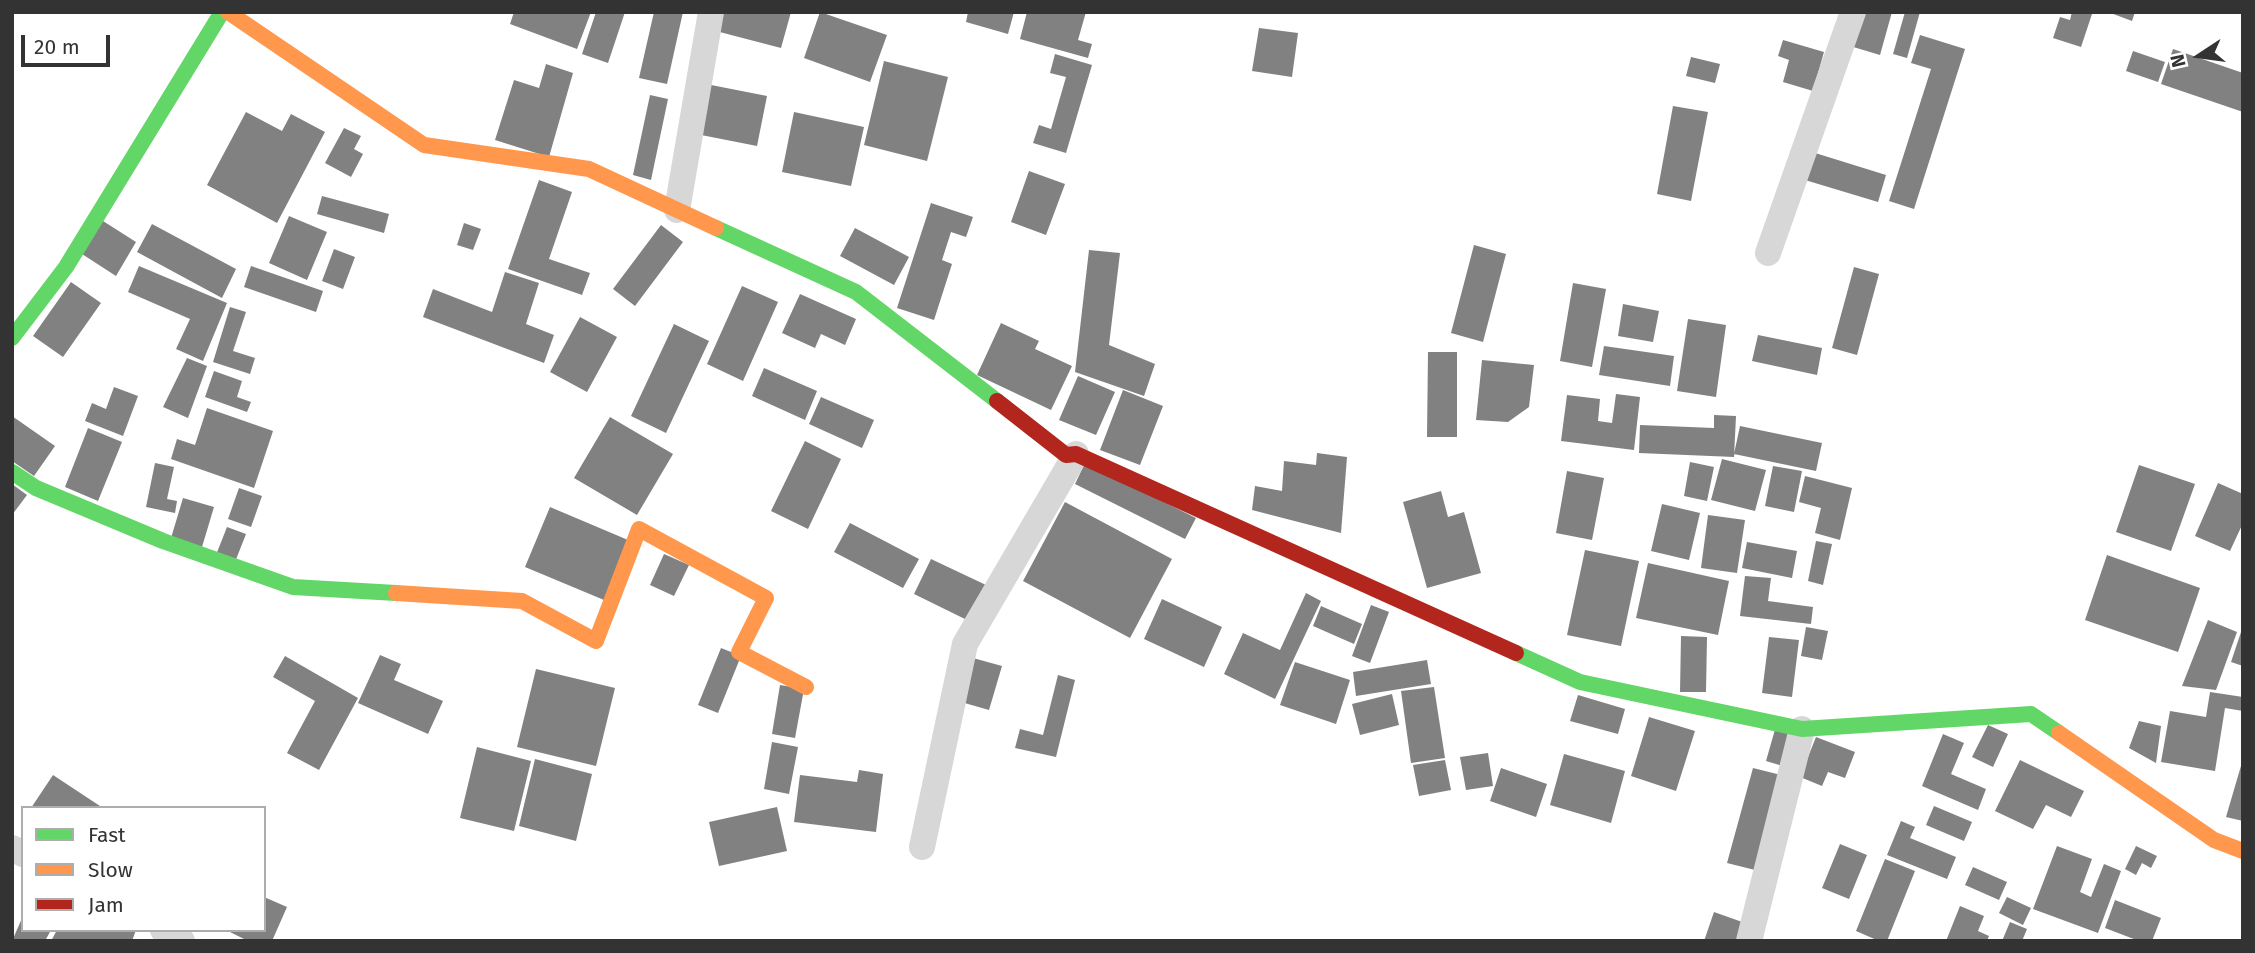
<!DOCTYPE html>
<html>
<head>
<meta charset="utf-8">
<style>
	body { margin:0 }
	#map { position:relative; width:2255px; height:953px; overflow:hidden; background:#fff; font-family:"Fira Sans",sans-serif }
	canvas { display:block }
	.frame { position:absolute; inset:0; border:14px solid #333; pointer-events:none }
	.legend { position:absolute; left:21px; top:806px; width:245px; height:126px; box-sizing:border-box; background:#fff; border:2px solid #adadad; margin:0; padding:9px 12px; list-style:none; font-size:21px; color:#333 }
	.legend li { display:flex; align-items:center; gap:14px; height:35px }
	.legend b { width:35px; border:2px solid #adadad }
	.north { position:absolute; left:2164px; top:21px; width:70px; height:70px; -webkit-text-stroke:5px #fff; paint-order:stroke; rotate:257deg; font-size:19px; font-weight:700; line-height:28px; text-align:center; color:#333 }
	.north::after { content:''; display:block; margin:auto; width:24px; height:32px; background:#333; clip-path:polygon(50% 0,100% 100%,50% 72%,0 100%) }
	.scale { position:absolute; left:21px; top:35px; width:89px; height:32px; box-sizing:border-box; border:4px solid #333; border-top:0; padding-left:9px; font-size:21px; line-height:24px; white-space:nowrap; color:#333; -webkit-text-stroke:5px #fff; paint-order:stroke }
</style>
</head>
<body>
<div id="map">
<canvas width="2255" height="953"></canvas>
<div class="frame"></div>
<ul class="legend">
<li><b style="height:9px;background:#63d668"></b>Fast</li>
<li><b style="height:9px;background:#ff974d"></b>Slow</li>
<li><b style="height:9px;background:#b3261e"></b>Jam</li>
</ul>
<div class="north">N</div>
<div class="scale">20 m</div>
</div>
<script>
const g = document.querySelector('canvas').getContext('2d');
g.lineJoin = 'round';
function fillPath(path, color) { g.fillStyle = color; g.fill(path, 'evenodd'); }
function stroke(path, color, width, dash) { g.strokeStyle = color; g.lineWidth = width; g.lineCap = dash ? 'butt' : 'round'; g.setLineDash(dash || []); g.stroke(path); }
const building = new Path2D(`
	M514,12H591L577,49L510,24Z
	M596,12H625L608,63L582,54Z
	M654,12H683L667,84L639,78Z
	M717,12H791L781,48L712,30Z
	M820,12L887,35L870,82L804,58Z
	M968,12H1014L1008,34L966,22Z
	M1027,12H1086L1078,40L1092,44L1088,58L1020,39Z
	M1859,12H1892L1880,55L1850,46Z
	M1905,12H1920L1907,58L1893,54Z
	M2072,12L2092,14L2081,47L2053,38L2060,17L2070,20Z
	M2108,12H2135L2132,21Z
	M1259,28L1298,33L1292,77L1252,71Z
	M1920,35L1965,49L1914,209L1889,201L1931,69L1911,63Z
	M1783,40L1824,52L1813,91L1783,82L1789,60L1778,56Z
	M2173,49L2243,73V112L2161,84Z
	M2133,51L2165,62L2158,82L2126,71Z
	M1055,54L1092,65L1066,153L1033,143L1039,125L1051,129L1066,77L1050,73Z
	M1691,57L1720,64L1715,83L1686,76Z
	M884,61L948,77L927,161L864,145Z
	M546,64L573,73L549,157L495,140L514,80L539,88Z
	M701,83L767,96L757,146L691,133Z
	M650,95L668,99L651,180L633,175Z
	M1673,106L1708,112L1691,201L1657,194Z
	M246,112L282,131L291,114L325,132L277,223L207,185Z
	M794,112L864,127L851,186L782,172Z
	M344,128L361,136L354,149L363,154L351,177L325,163Z
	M1812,152L1886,175L1878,202L1805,180Z
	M1029,171L1065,184L1046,235L1011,222Z
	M539,180L572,192L549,259L590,273L582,295L508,269Z
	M322,196L389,214L384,233L317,214Z
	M931,203L973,217L966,237L951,232L942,260L952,264L934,320L897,308Z
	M289,216L327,232L307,280L269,263Z
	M103,221L136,242L116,276L82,254Z
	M464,223L481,229L473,250L457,245Z
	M152,224L236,269L222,298L137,252Z
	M661,225L683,242L635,306L613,289Z
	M855,228L909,257L894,285L840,256Z
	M1474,245L1506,254L1483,342L1451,333Z
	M334,249L355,257L343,289L322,281Z
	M1089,250L1120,253L1109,345L1155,364L1144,396L1075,372Z
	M139,266L227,303L203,361L176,349L190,319L128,292Z
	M251,266L323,291L316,312L244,287Z
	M1854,267L1879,274L1857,355L1832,348Z
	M505,272L539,283L526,324L554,335L544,363L423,317L433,289L492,312Z
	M71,282L101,303L63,357L33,336Z
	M1573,283L1606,289L1592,367L1560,361Z
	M742,286L778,302L743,381L707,364Z
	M800,294L856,319L845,345L821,334L815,348L782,333Z
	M1623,304L1659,311L1653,342L1618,336Z
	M230,307L246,312L233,351L255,358L250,374L213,362Z
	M580,317L617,337L587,392L550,372Z
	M1688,319L1726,325L1716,397L1677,391Z
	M1001,323L1039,341L1035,349L1072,366L1051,410L977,375Z
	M674,324L709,341L666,433L631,416Z
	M1758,335L1822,348L1817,375L1752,361Z
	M1604,346L1674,356L1670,386L1599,375Z
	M1428,352H1457V437H1427Z
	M187,358L207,366L188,418L163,407Z
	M1482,360L1534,365L1529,407L1508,422L1476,420Z
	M764,368L817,391L805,420L752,396Z
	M214,371L242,381L237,397L251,402L247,412L205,397Z
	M1078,376L1115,392L1096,435L1059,420Z
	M114,387L138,396L123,436L85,421L92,403L106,409Z
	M1123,390L1163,406L1140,465L1100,450Z
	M1616,394L1640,397L1634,450L1561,441L1567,395L1600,399L1598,421L1612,423Z
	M821,397L874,420L862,448L809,424Z
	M207,408L273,431L254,488L171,459L177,439L195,445Z
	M1714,415L1736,416L1734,457L1639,453L1640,425L1714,428Z
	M12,416L55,446L34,476L12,461Z
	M610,417L673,454L637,515L574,478Z
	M1740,426L1822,443L1816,471L1734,454Z
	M88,428L122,442L98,501L65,487Z
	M805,441L841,459L808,529L771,511Z
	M1317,453L1347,457L1341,533L1252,510L1255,486L1282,491L1284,461L1316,465Z
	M1722,459L1766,470L1755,511L1711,500Z
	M1690,462L1714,467L1707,501L1684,496Z
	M155,463L174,467L167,499L177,501L175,513L146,507Z
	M1085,463L1196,518L1185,539L1075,484Z
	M2139,465L2195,484L2171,551L2116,532Z
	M1773,466L1802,471L1794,512L1765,506Z
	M1567,471L1604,478L1592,540L1556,533Z
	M1805,476L1852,488L1840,540L1815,533L1821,508L1799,502Z
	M2218,483L2243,494V523L2230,551L2195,536Z
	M12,484L27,495L12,515Z
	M239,488L262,496L251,527L228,519Z
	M1441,491L1448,517L1464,512L1481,573L1427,588L1403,502Z
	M183,498L214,507L202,547L171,538Z
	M1065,502L1172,559L1130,638L1023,581Z
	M1662,504L1700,513L1689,560L1651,551Z
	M550,507L628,540L604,600L525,567Z
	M1708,515L1745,520L1737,573L1701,568Z
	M850,523L919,559L903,588L834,552Z
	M227,527L246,534L235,562L216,555Z
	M1816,541L1832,544L1823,585L1808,581Z
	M1747,542L1797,551L1792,578L1742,568Z
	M1585,550L1639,561L1621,646L1567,635Z
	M664,554L689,565L674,596L650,585Z
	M2107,555L2200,588L2178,652L2085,620Z
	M931,559L986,585L969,621L914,594Z
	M1648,563L1729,581L1718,635L1636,618Z
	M1745,576L1771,578L1768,601L1813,607L1811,624L1740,616Z
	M1306,593L1321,601L1275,699L1224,674L1243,633L1280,650Z
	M1162,599L1222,627L1204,667L1144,639Z
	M1371,605L1389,612L1370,663L1352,656Z
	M1321,606L1362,624L1354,644L1313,626Z
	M2208,620L2237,632L2216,690L2182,686Z
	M1806,627L1828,631L1822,660L1801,656Z
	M2242,629H2243V666L2231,662Z
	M1681,636L1707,637L1706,692H1680Z
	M1769,637L1799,640L1792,697L1762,693Z
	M721,648L741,656L718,713L698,705Z
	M380,655L401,664L394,680L443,701L428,734L358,703Z
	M285,656L358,698L319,770L287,753L315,701L273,677Z
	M973,658L1002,666L989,710L961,702Z
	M1427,660L1431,684L1356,696L1353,672Z
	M1295,662L1350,680L1336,724L1280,705Z
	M536,669L615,688L596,766L517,747Z
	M1058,675L1075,680L1056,757L1015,748L1020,729L1043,735Z
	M780,685L804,689L795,738L772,734Z
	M1434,687L1445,758L1411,763L1401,691Z
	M2210,692L2243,697V711L2225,708L2215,771L2161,762L2170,711L2206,717Z
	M1392,694L1399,725L1360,735L1352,704Z
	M1578,695L1625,709L1618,734L1570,721Z
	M1649,717L1695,731L1676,791L1631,776Z
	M2139,721L2161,726L2156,763L2129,748Z
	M1988,725L2008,734L1993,767L1972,757Z
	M1776,726L1796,731L1786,767L1766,761Z
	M1943,734L1964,743L1951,774L1986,789L1978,810L1922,786Z
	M1816,737L1855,752L1845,778L1828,772L1822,786L1800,777Z
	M772,742L798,747L789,794L764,789Z
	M477,747L531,761L514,831L460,818Z
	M1488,753L1493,786L1466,790L1460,757Z
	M1564,754L1625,771L1611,823L1550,805Z
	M535,759L592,774L576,841L519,826Z
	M2243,759V821L2226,817Z
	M1445,760L1451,790L1419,796L1413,765Z
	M2020,760L2084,791L2071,817L2046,805L2033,829L1995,811Z
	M1501,768L1547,784L1536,817L1490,801Z
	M1753,768L1781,775L1755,870L1727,863Z
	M859,770L883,774L876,832L794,822L800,775L857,782Z
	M53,775L103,808H31Z
	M1934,806L1972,822L1964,841L1926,825Z
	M777,807L787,851L719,866L709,822Z
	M1901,821L1915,827L1910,838L1956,857L1947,879L1887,855Z
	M1840,844L1867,855L1849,899L1822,888Z
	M2057,846L2092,859L2080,892L2091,897L2104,864L2121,871L2098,933L2033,909Z
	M2136,846L2157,856L2151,868L2142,863L2136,875L2125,869Z
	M1885,859L1915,871L1887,941H1879L1856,931Z
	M1973,867L2007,882L1999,900L1965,885Z
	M264,897L287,907L272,941H248L226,930H264Z
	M2007,897L2031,908L2023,925L1999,913Z
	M2115,900L2161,918L2152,941H2139L2105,928Z
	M1960,906L1984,916L1978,931L1989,936L1987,941H1946Z
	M1714,912L1745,923L1739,941H1704Z
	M23,916V930H51L45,941H12Z
	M2010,922L2027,929L2022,941H2002Z
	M57,930H136L132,941H51Z`);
const street = new Path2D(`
	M677,210L711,12
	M1768,253L1853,12
	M922,847L965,644L1076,454
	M12,848L23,854
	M163,930L182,941
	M1749,941L1802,729`);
const fast = new Path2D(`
	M716,228L856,292L997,401
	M12,338L66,267L222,12
	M12,472L36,488L163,541L293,587L396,593
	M1516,653L1580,682L1802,729L2031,714L2059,733`);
const slow = new Path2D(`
	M228,12L424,145L589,169L716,228
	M396,593L522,601L596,641L639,529L766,598L739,652L806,687
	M2059,733L2214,840L2243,851`);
const jam = new Path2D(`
	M997,401L1066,455L1076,454L1516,653`);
fillPath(building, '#818181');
stroke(street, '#d7d7d7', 26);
stroke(fast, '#63d668', 16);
stroke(slow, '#ff974d', 16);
stroke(jam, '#b3261e', 16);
</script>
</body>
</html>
